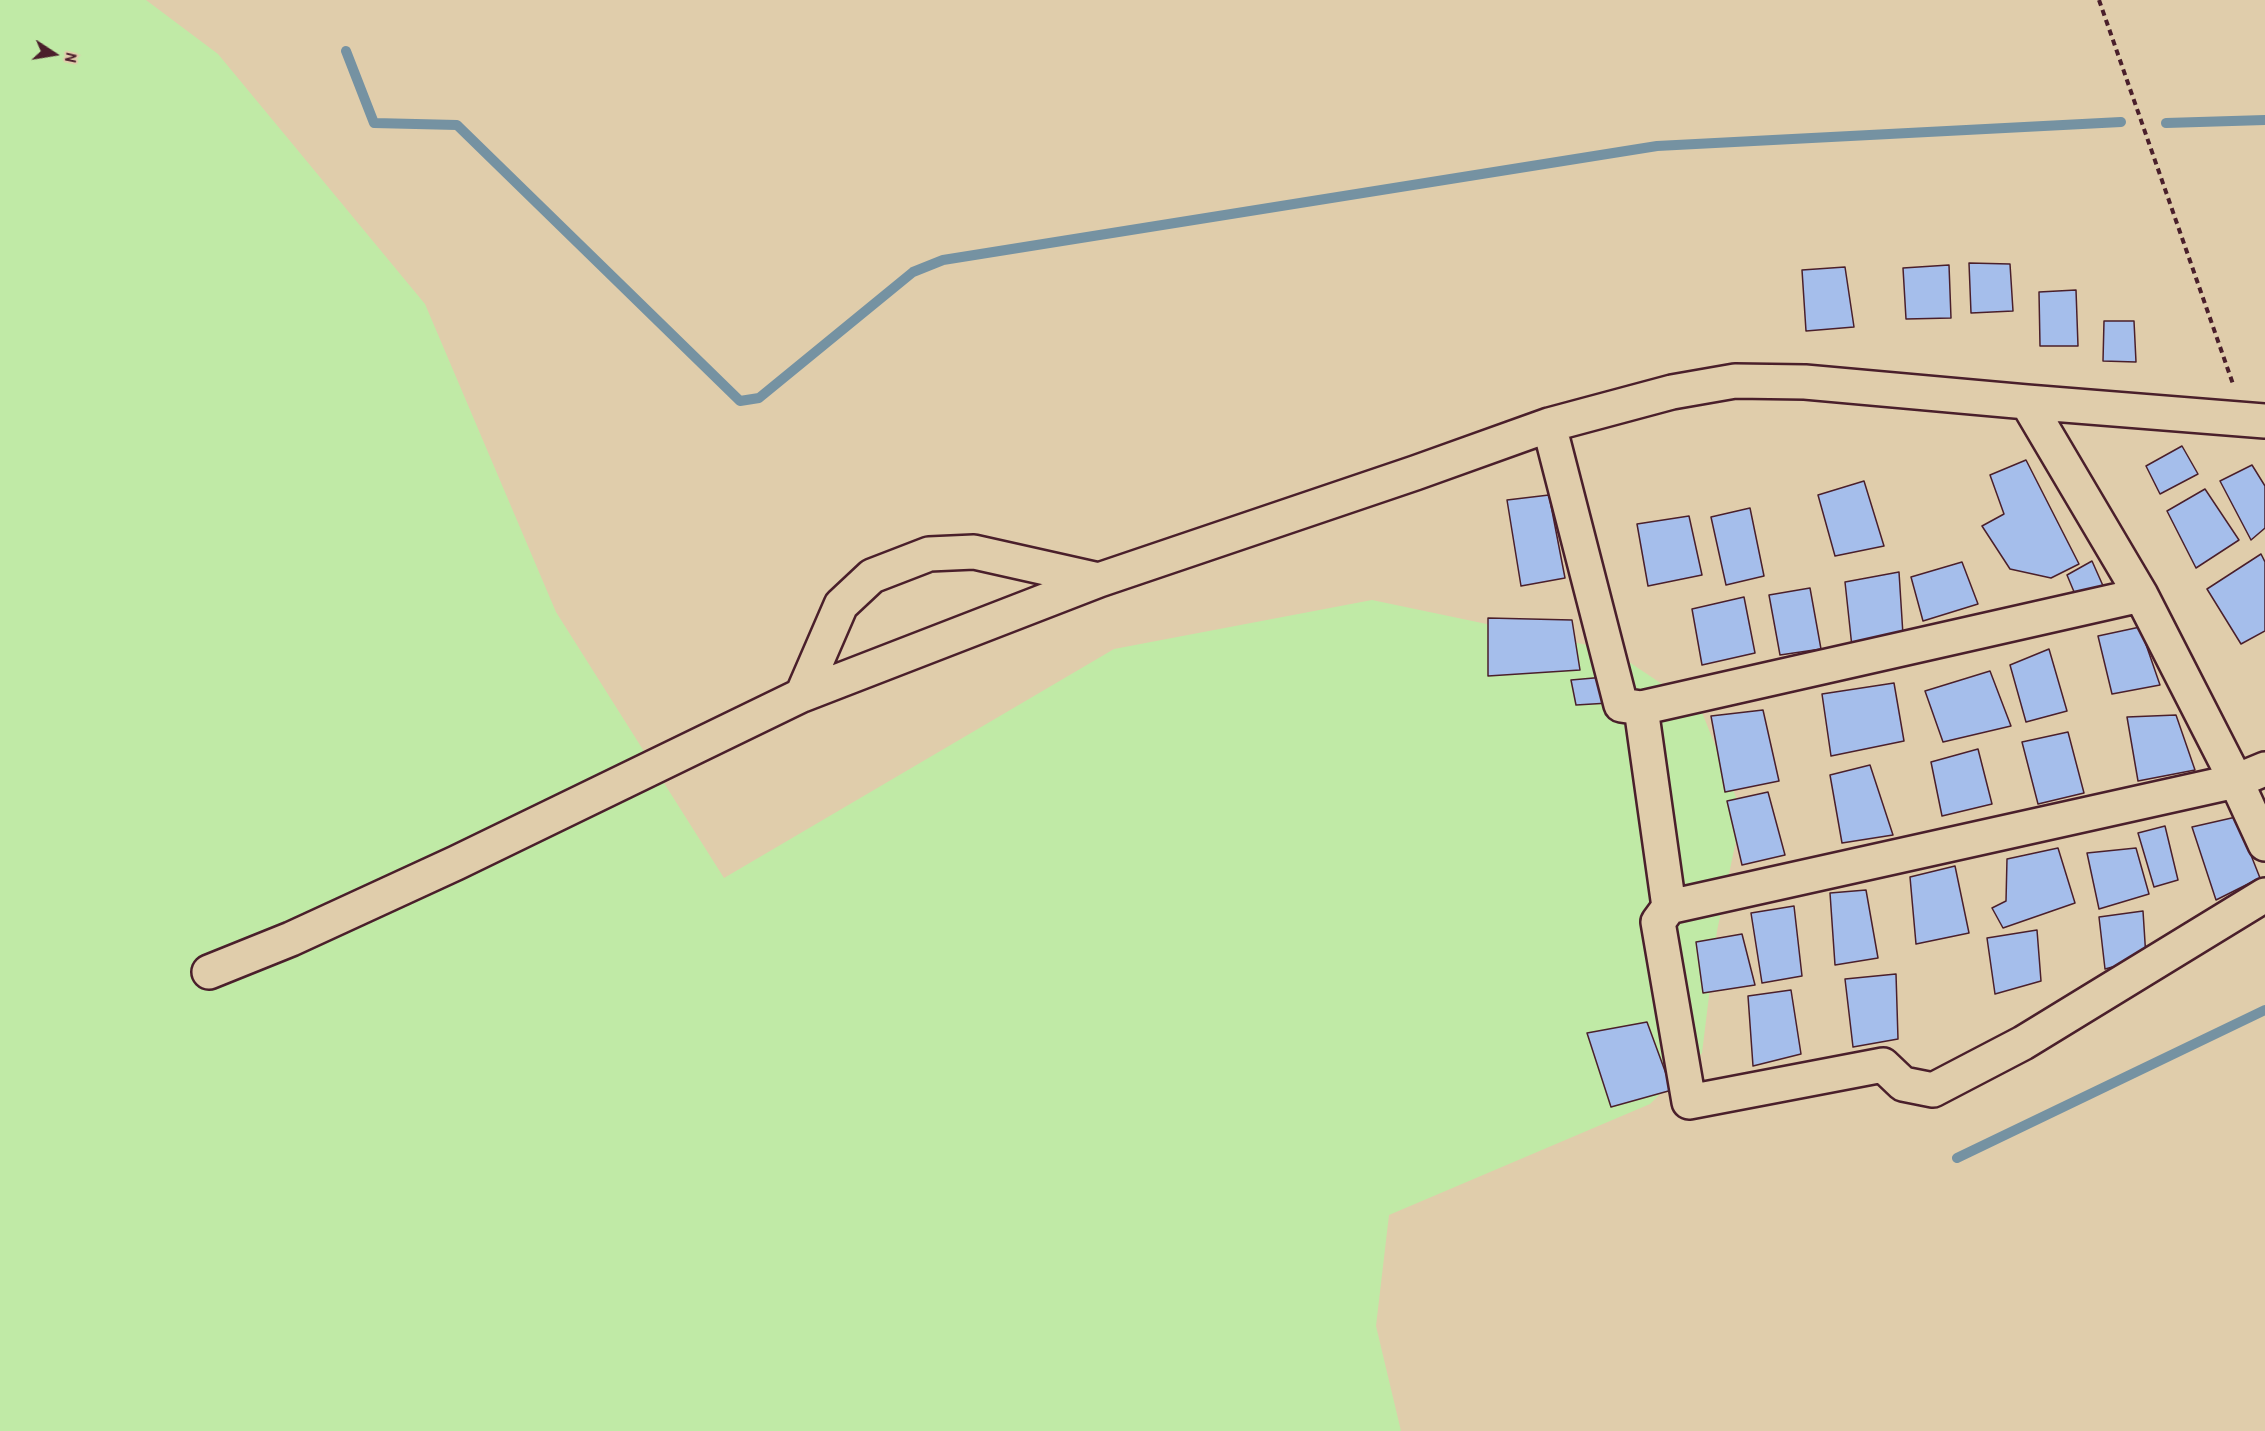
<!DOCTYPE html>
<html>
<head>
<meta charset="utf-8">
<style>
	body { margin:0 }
	#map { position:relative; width:2265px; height:1431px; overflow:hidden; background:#e0cdab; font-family:"Patrick Hand",sans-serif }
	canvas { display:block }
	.north { position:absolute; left:24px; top:24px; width:60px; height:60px; -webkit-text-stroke:4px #e0cdab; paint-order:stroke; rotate:102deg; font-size:16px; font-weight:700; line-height:24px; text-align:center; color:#4a1f2b }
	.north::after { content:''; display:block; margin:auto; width:21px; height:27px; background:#4a1f2b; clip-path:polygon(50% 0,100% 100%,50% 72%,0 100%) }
</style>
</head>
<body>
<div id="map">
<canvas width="2265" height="1431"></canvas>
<div class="north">N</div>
</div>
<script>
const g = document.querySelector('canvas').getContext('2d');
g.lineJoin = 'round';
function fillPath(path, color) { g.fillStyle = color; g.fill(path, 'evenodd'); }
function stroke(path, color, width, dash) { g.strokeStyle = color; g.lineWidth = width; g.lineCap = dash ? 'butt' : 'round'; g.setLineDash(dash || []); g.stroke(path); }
const green = new Path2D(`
	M0,0H146L218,54L425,304L556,612L724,878L1114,649L1372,600L1611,650L1701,710L1742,812L1717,931L1702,1053L1650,1104L1389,1215L1376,1326L1401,1431H0Z`);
const stream = new Path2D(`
	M346,51L374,123L457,125L740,401L759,398L913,272L943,260L1657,146L2121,122
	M2166,123L2265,120
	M1957,1158L2265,1010`);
const building = new Path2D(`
	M1969,263L2010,264L2013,311L1971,313Z
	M1949,265L1951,318L1906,319L1903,268Z
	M1845,267L1854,327L1806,331L1802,270Z
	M2076,290L2078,346H2040L2039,292Z
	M2104,321H2134L2136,362L2103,361Z
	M2182,446L2198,474L2160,494L2146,466Z
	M2026,460L2079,564L2051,578L2010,569L1982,526L2004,514L1990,475Z
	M2252,465L2265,486V528L2251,540L2220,481Z
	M1864,481L1884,546L1835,556L1818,495Z
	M2205,489L2239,540L2196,568L2167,511Z
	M1549,495L1565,578L1521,586L1507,500Z
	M1750,508L1764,576L1726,585L1711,517Z
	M1689,516L1702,575L1648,586L1637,524Z
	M2261,554L2265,562V631L2241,644L2207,589Z
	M2092,561L2104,588L2077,599L2067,575Z
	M1962,562L1978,604L1923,621L1911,577Z
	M1899,572L1903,635L1852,647L1845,582Z
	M1810,588L1821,649L1780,655L1769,595Z
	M1744,597L1755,653L1702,665L1692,609Z
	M1488,618L1572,620L1580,670L1488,676Z
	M2140,627L2160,685L2112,694L2098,636Z
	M2049,649L2067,711L2026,722L2010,665Z
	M1990,671L2011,726L1943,742L1925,691Z
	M1605,677L1609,703L1576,705L1571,680Z
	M1894,683L1904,741L1831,756L1822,694Z
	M1763,710L1779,781L1725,792L1711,716Z
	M2176,715L2195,770L2138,781L2127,717Z
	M2068,732L2084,793L2038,804L2022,742Z
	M1978,749L1992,804L1942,816L1931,762Z
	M1870,765L1893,835L1842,843L1830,775Z
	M1768,792L1785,855L1742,865L1727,801Z
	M2236,817L2260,878L2216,900L2192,827Z
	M2165,826L2178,880L2154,887L2138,833Z
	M2058,848L2075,903L2003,928L1992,908L2006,901L2007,859Z
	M2136,848L2149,894L2099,909L2087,853Z
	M1955,866L1969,933L1916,944L1910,877Z
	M1866,890L1878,958L1835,965L1830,893Z
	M1794,906L1802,976L1762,983L1751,913Z
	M2143,911L2146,958L2105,969L2099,917Z
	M2037,930L2041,981L1995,994L1987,938Z
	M1742,934L1755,985L1703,993L1696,942Z
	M1896,974L1898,1039L1853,1047L1845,979Z
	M1791,990L1801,1054L1753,1066L1748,996Z
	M1647,1022L1672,1090L1611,1107L1587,1033Z`);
const path = new Path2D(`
	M2099,0L2233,384`);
const minor = new Path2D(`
	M2027,402L2141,595L2236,781L2265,844
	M1549,425L1621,705L1641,708L1669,907L2236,781L2265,769
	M802,695L841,605L872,576L929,554L974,552L1099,580
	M1641,708L2141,595
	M1669,907L1658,922L1689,1102L1883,1065L1903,1084L1933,1090L2023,1043L2265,895
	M209,972L291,939L456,863L802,695L1099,580L1415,473L1549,425L1672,392L1735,381L1805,382L2027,402L2265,421`);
fillPath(green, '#c0eaa6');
stroke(stream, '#7592a2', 10);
fillPath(building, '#a5beeb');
stroke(building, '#4a1f2b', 1.5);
stroke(minor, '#4a1f2b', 38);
stroke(path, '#4a1f2b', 4, [6, 4.5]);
stroke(minor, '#e0cdab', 33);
</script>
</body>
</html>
